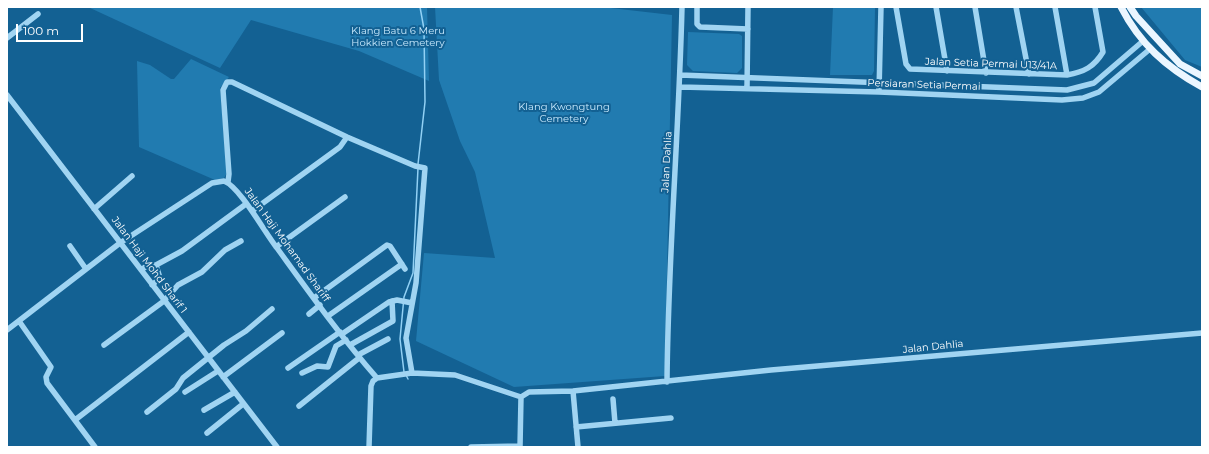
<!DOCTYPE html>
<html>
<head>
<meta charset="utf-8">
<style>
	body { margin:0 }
	#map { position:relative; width:1209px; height:454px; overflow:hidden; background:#136193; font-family:Montserrat,sans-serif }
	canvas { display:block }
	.frame { position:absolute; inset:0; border:8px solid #fff; pointer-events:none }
	.scale { position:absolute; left:16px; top:24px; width:67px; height:18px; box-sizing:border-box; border:2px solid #fff; border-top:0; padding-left:5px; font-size:12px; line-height:14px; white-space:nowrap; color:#fff; -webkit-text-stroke:3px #136193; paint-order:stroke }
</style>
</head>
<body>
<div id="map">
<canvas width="1209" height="454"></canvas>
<div class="frame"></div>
<div class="scale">100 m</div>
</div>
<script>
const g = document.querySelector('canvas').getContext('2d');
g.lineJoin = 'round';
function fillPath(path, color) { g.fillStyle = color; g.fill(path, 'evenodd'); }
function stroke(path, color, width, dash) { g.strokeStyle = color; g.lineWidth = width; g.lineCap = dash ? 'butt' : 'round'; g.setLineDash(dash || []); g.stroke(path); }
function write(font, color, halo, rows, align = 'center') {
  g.font = font + ' Montserrat,sans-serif'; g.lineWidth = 4; g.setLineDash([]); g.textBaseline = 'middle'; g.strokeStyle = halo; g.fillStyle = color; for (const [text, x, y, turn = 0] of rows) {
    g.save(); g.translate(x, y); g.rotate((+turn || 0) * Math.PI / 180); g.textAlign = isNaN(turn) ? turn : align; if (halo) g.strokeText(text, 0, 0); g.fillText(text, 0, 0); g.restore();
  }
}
const green = new Path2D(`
	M88,7H427L429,81L359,51L251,20L220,68Z
	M435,7H602L672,15L665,376L514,387L416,341L424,253L495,258L475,172L460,141L439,80Z
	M833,7H875L874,71L872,75H830Z
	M1141,7H1202V67L1185,60Z
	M688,32L739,34L742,36V68L737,73L693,71L687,65Z
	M191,59L229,77L220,88L227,173L224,178L215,180L139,147L137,61L150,65L171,79H174Z`);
const stream = new Path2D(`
	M418,164L425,102L424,29L420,7
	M404,372L400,339L404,297L413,273L418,168
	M406,375L408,379`);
const minor = new Path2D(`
	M697,7V24L700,27L748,29
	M896,7L906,64L910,69L1067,75C1084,72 1094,67 1103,52L1095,7
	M936,7L947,71
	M975,7L986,73
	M1016,7L1029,74
	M1055,7L1067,75
	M7,38L38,14
	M680,75L1067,90L1094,83L1143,41
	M680,87L879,92L1062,100L1083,98L1099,92L1150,49
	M747,88L748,7
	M879,92L881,7
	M7,95L277,447
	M228,182L229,174L223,90L227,82H232L347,137L415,166L425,168L416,283L406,338L412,373
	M94,209L132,176
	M252,211L340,147L347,137
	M70,246L86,269
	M276,247L345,197
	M141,270L148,265H156L182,251L246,204
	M152,285L160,278L156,265
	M314,298L387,245L390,246L405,269
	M309,314L320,305
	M328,316L402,264
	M19,321L51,367L46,377L47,383L95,447
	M7,330L120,243L212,183L224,181C240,187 265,233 277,248C309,292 341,337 377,378
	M342,334L389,302L397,300L412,303
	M104,345L164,301L178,285L202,272L225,250L241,241
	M350,345L393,321L392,301
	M358,355L388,339
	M288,368L340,332
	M302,373L317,366L328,367L336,346L346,340
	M223,377L282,333
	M667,382C668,257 679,132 682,7
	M573,391L578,447
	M185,392L218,371
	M521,397L529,392L573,391L771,370L1202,333
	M613,399L615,423
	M299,406L359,358
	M204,410L235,392
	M147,412L176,389L183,378L224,345L246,331L272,309
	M75,420L189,332
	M576,427L671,418
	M207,433L243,404
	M369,447L371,386L373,381L377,378L412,373L455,375L521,397
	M471,447L520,446
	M520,447L521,397`);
const major = new Path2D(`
	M1121,7C1140,44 1166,67 1202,87
	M1130,7L1136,16L1180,64L1202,76`);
const parkNames = [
	["Klang Batu 6 Meru",398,31],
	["Hokkien Cemetery",398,43],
	["Klang Kwongtung",564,107],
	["Cemetery",564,119]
];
const streetNames = [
	["Jalan Setia Permai U13/41A",991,64,2],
	["Persiaran Setia Permai",924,85,2],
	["Jalan Dahlia",667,162,-87],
	["Jalan Haji Mohamad Shariff",287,245,54],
	["Jalan Haji Mohd Sharif 1",149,265,53],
	["Jalan Dahlia",933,347,-6]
];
fillPath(green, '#217bb0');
stroke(stream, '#92d1f5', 1.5);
stroke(minor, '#a0d4f2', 5.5);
stroke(major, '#ebf6ff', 7);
write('10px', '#c8e9fd', '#136193', parkNames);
write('10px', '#fff', '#136193', streetNames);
</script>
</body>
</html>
